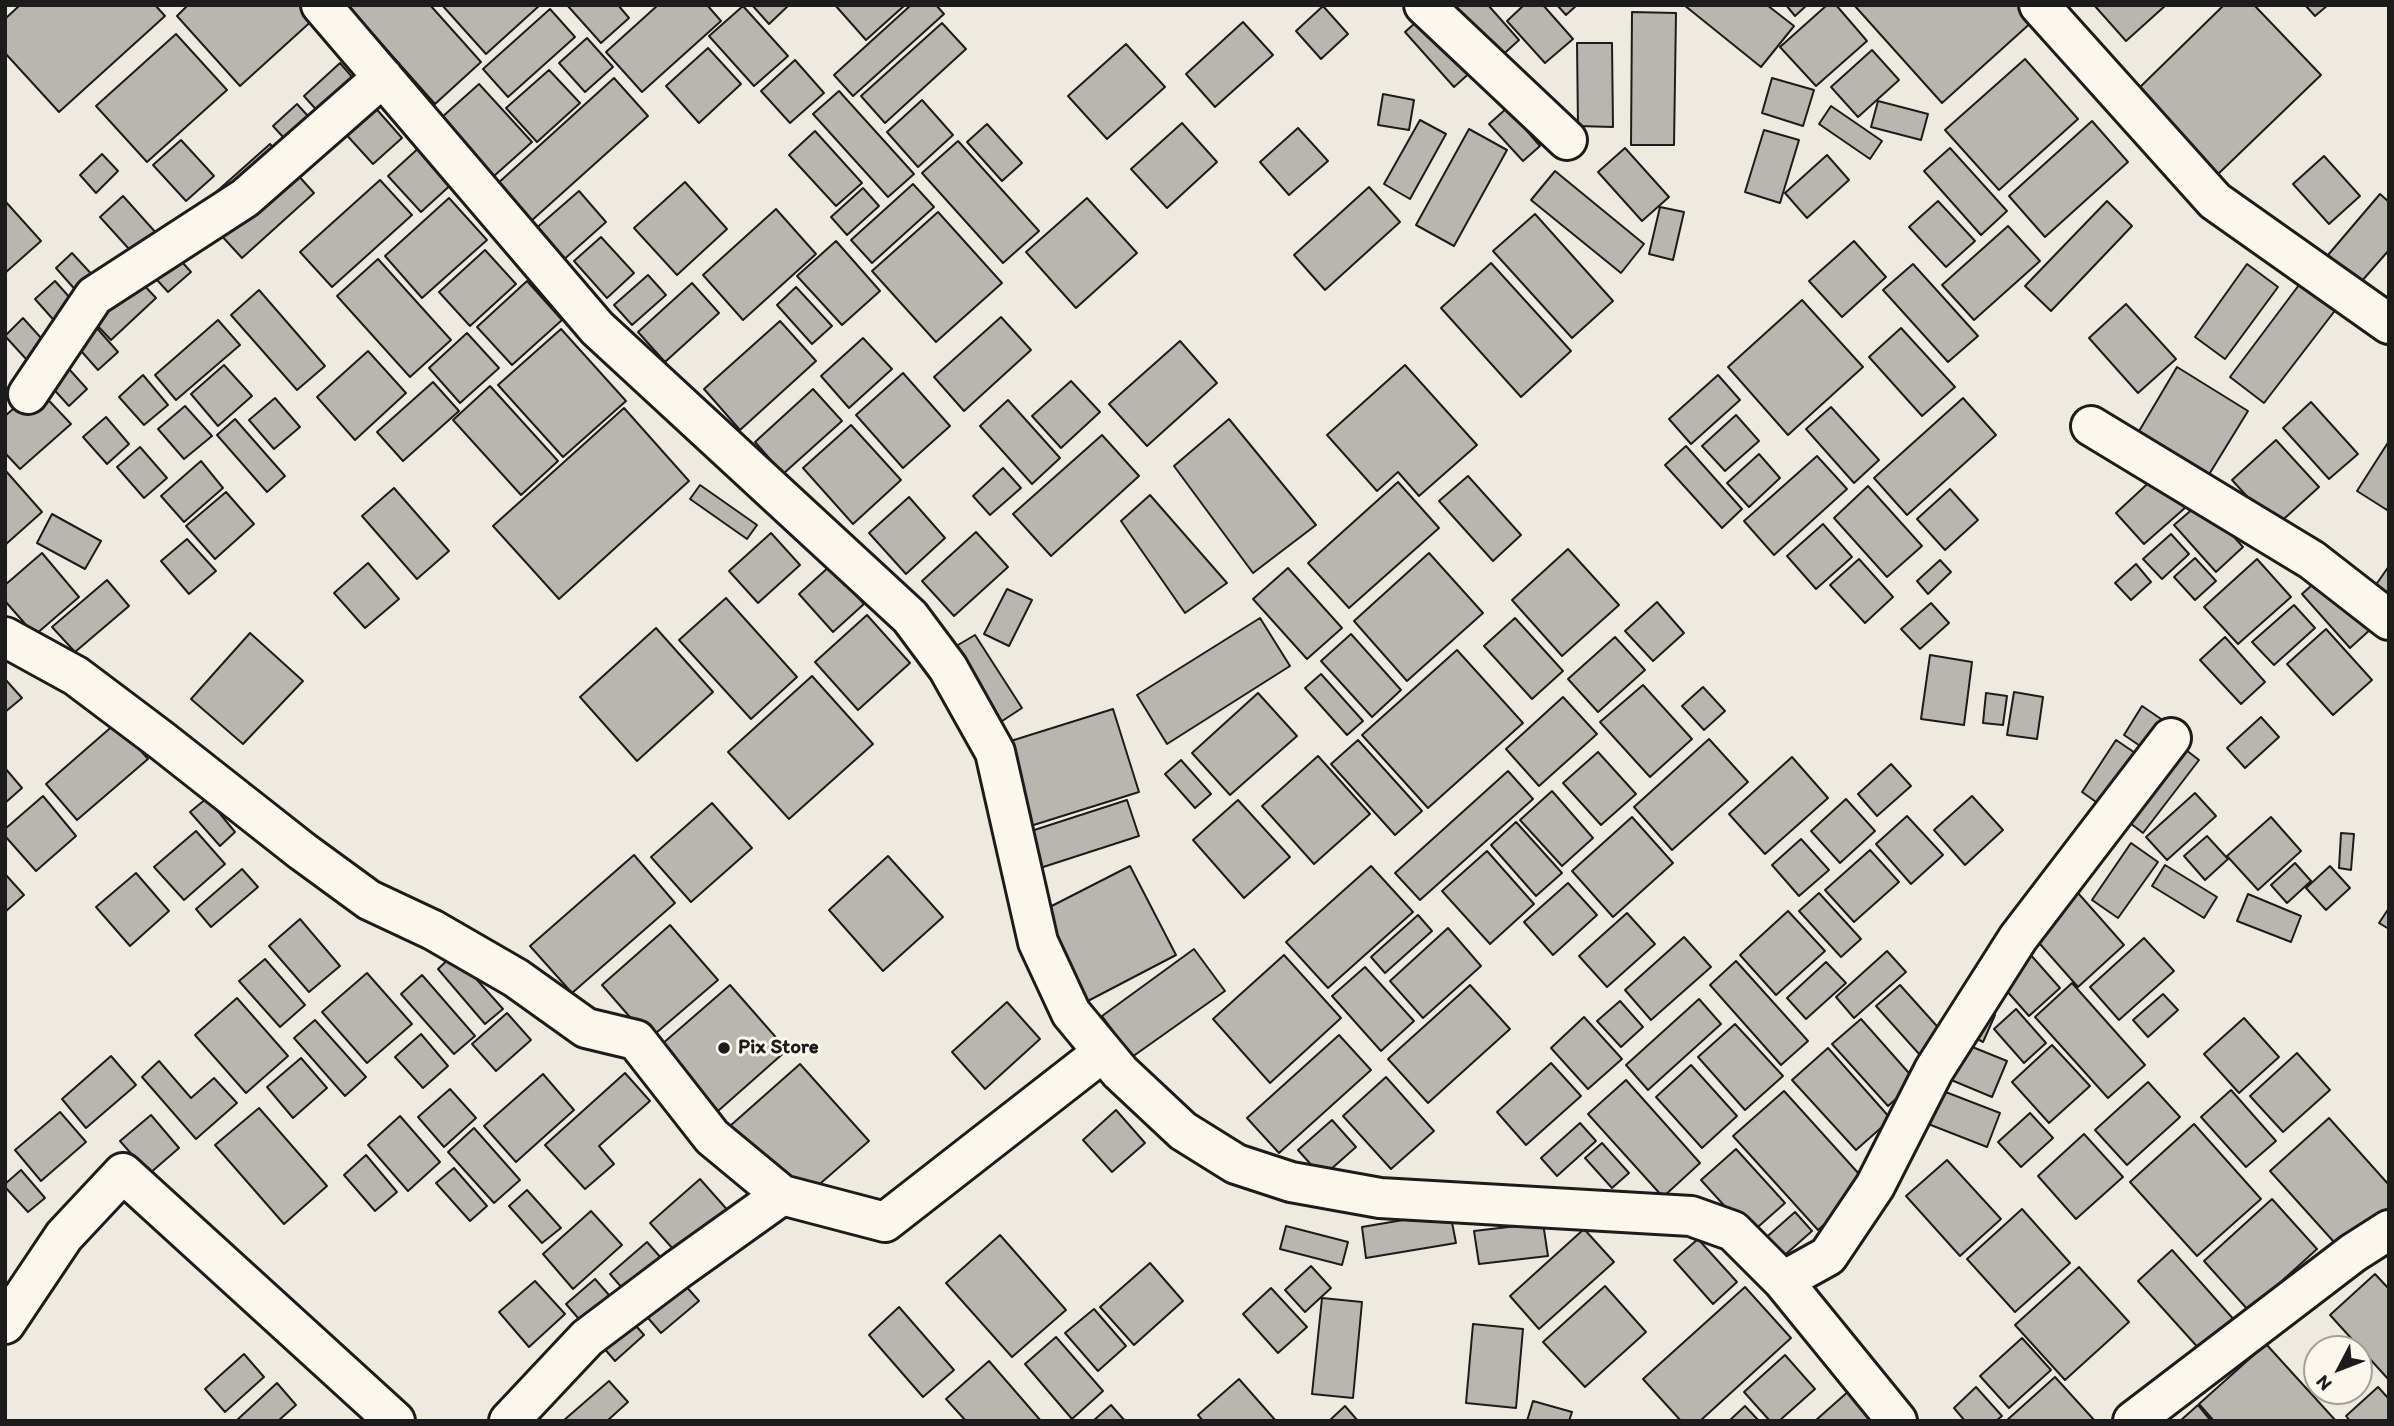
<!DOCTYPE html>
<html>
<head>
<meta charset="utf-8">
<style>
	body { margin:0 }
	#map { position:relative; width:2394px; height:1426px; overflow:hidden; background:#eeeadf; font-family:Itim,sans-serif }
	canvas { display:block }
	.frame { position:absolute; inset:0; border:7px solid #1c1c1c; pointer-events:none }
	.north { position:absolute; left:2303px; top:1335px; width:70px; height:70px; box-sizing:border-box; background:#fbf7ec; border:2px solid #a29f99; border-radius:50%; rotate:228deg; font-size:19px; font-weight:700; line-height:28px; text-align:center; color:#1c1c1c }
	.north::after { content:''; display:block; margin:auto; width:24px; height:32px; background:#1c1c1c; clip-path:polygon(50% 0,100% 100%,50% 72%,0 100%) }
</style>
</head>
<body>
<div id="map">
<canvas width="2394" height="1426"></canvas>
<div class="frame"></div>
<div class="north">N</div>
</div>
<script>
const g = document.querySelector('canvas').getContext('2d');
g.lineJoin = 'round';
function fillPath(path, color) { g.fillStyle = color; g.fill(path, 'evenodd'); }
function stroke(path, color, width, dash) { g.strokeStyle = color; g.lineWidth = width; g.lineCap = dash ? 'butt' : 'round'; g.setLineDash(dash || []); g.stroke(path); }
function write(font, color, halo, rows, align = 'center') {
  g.font = font + ' Itim,sans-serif'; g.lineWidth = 6; g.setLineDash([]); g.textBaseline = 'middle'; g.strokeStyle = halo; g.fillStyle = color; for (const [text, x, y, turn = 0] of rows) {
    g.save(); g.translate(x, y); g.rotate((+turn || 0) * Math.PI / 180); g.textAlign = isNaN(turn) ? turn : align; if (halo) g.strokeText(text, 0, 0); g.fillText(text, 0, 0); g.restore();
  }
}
const building = new Path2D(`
	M20,5H155L165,16L59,112L5,53V19Z
	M188,5H305L316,17L240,86L177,16Z
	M347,5H430L481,62L435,104Z
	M442,5H540L486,54Z
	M567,5H618L629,18L601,43Z
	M658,5H707L721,21L642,92L606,52Z
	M752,5H789L769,24Z
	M835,5H905L866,40Z
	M911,5H936L944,14L853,96L834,75Z
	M1446,5H1488L1519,40L1496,61Z
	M1524,5H1543L1573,39L1545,63L1507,21Z
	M1557,5H1577L1566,15Z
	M1684,5H1767L1794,26L1761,67Z
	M1786,5H1807L1795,16Z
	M1827,5H1836L1867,41L1816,86L1780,47Z
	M1854,5H2025L2034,20L1942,103Z
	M2094,5H2166L2126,41Z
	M2224,5H2254L2321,75L2216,176L2135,92Z
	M2305,5H2328L2315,16Z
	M743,6L788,56L754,86L709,36Z
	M1323,6L1348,34L1321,59L1296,31Z
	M550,9L575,37L508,97L483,69Z
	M1632,12L1676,13L1674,145H1631Z
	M1424,15L1473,70L1454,87L1405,32Z
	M1243,22L1273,55L1215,107L1186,74Z
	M942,23L966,49L885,123L861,96Z
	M176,34L227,90L147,162L96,106Z
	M587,38L613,67L585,92L559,63Z
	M1577,43H1612L1613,127L1578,126Z
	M1126,44L1165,87L1107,139L1068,96Z
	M708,48L741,84L699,123L666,86Z
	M1872,50L1899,80L1858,117L1831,87Z
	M2025,59L2078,119L1999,190L1945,130Z
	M795,60L824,93L790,123L761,91Z
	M340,63L365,92L329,124L304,96Z
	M549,70L580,103L537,142L506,108Z
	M614,78L648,116L530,222L496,185Z
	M1772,78L1814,90L1803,126L1762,113Z
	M479,84L532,142L494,176L441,118Z
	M839,91L914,174L888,197L813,114Z
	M1383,94L1414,100L1409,130L1378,125Z
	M922,100L953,135L918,167L887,132Z
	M1878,101L1928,114L1921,140L1871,127Z
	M297,104L328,138L304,160L273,126Z
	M372,104L402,138L373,164L343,131Z
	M1831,106L1882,141L1870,159L1819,124Z
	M1507,108L1540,146L1523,161L1489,124Z
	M1420,120L1446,134L1410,199L1384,184Z
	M2092,121L2128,162L2045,237L2009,196Z
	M1182,123L1217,162L1167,208L1131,169Z
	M987,124L1022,163L1002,181L967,142Z
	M1298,128L1328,161L1289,195L1260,162Z
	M1469,129L1507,150L1454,246L1416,225Z
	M1764,130L1799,140L1780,203L1745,192Z
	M815,131L862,183L836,206L789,155Z
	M181,140L214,176L186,201L153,165Z
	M958,141L1039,231L1003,263L922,173Z
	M270,144L314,193L242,258L197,209Z
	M422,145L455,181L421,212L388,176Z
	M1625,148L1669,197L1642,221L1598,172Z
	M1950,148L2007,211L1981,235L1924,171Z
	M102,154L118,171L96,193L80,175Z
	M1827,155L1849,180L1807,218L1785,193Z
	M2324,156L2360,196L2329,224L2293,184Z
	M1555,171L1644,244L1621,273L1531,200Z
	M380,180L412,215L332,287L300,252Z
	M685,182L727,229L677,275L634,228Z
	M913,184L934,207L872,263L851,240Z
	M1369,187L1400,222L1325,290L1294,255Z
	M863,188L879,206L847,235L831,217Z
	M579,191L606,222L561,262L533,231Z
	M2380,194L2389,202V250L2361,282L2328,255Z
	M123,196L191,272L168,292L100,217Z
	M449,198L487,240L422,298L385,256Z
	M1087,198L1137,253L1076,308L1026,252Z
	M5,201L41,241L5,273Z
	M1938,201L1975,241L1946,267L1909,227Z
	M2107,201L2132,226L2051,311L2025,286Z
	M1660,207L1684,212L1673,260L1649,254Z
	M776,209L816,254L743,320L703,275Z
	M938,212L1002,283L936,342L872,271Z
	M1535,214L1613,301L1572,338L1493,251Z
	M2008,226L2040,261L1974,320L1942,285Z
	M601,237L634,273L607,298L574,261Z
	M836,241L880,291L842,325L797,276Z
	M1854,241L1886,277L1842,317L1809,281Z
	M485,250L516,284L470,326L439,292Z
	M72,253L96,279L79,294L56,268Z
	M378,259L451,340L410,377L337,296Z
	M1491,263L1571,351L1521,397L1441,308Z
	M1913,264L1978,336L1948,362L1883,290Z
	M2247,264L2278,287L2225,359L2195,337Z
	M126,266L156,298L111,340L80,307Z
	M648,275L666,295L632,325L614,305Z
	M2305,277L2340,304L2264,403L2230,377Z
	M55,281L118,352L98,370L35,299Z
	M527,281L562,320L512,365L477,327Z
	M692,283L719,313L665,362L638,332Z
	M796,287L832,326L812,344L777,305Z
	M259,290L325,366L297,390L231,315Z
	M1802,300L1863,367L1788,435L1728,367Z
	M2126,304L2176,359L2138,393L2089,338Z
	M1001,317L1031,350L964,411L934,377Z
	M23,318L87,389L69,406L5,336Z
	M218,320L240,345L176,400L155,375Z
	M780,321L816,361L740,430L704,389Z
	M1901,328L1955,387L1922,416L1869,357Z
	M561,329L626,401L563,457L498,385Z
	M467,333L499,368L460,403L429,368Z
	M863,338L892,369L849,408L821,376Z
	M1180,341L1217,383L1147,446L1109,404Z
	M368,351L406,393L355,440L317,397Z
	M224,365L252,396L218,426L191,394Z
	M1405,365L1477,445L1419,496L1398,472L1377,491L1327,435Z
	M2177,367L2248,411L2205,481L2135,438Z
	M903,373L950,426L903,468L856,415Z
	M143,375L168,405L144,425L119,397Z
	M1718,375L1740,400L1691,444L1669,419Z
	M1071,381L1100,412L1061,448L1032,416Z
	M433,382L459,411L403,461L377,432Z
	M490,386L558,461L521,495L453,420Z
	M37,388L71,424L20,469L5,453V416Z
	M813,389L842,421L783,474L755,442Z
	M275,398L300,427L274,449L249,420Z
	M1963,398L1996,435L1907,515L1874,478Z
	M1008,400L1060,458L1032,484L980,426Z
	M2311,402L2358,454L2329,479L2283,428Z
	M185,406L212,436L184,459L158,429Z
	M1831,407L1879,460L1854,483L1806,429Z
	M624,408L689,481L559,599L493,526Z
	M1736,415L1759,441L1725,471L1702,446Z
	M106,417L129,444L107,464L83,437Z
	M235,419L285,476L267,492L217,435Z
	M1229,419L1316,525L1253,573L1174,466Z
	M851,425L901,480L853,524L803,468Z
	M1102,435L1139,476L1051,556L1013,514Z
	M2276,440L2319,487L2275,527L2232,480Z
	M2389,441V506L2387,510L2357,491Z
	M1686,446L1742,509L1722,528L1665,465Z
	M140,447L167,478L144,498L117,467Z
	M1759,454L1780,478L1749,507L1727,483Z
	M1817,456L1847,489L1774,555L1744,521Z
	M201,461L223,488L184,522L161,496Z
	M1003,468L1021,488L990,515L973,496Z
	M5,470L42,512L5,545Z
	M2157,475L2186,507L2144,544L2116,513Z
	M1468,476L1521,535L1493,561L1439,501Z
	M1398,482L1439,528L1349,608L1308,563Z
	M700,485L757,525L747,539L690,499Z
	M1868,486L1922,546L1887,577L1834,518Z
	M394,488L449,551L417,579L362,516Z
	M1950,489L1978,520L1945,550L1917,519Z
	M226,492L254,524L215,559L186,526Z
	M1150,495L1227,583L1185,613L1121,521Z
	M909,497L945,538L906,574L869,533Z
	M2202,501L2243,547L2216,572L2174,525Z
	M52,514L101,541L85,569L37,543Z
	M1823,524L1852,557L1816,589L1787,556Z
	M976,532L1008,567L954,616L922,581Z
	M771,533L800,565L758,603L729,571Z
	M2171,534L2189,554L2162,579L2143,559Z
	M187,539L216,571L189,594L161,561Z
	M1568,549L1619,605L1562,656L1512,600Z
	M42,553L79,597L35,635L5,601V585Z
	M1429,553L1483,613L1407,681L1354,621Z
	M2195,558L2216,581L2195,600L2174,577Z
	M1859,559L1893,597L1865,623L1830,585Z
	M2257,559L2291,597L2238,644L2204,607Z
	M1940,560L1951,572L1928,594L1917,581Z
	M368,563L399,599L365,628L334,593Z
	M2136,564L2151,582L2131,600L2115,583Z
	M830,566L864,604L833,632L799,594Z
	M2389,566V600L2373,589Z
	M1288,568L1342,628L1307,659L1253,599Z
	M2324,574L2372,628L2350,648L2302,594Z
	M107,580L129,606L75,652L52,627Z
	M1007,589L1032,600L1009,646L984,634Z
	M726,598L797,677L751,719L679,640Z
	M1657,602L1684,633L1653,661L1625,631Z
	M1931,603L1949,623L1920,649L1901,629Z
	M2294,605L2315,628L2274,665L2252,642Z
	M867,615L910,663L858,710L815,662Z
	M1260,618L1290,666L1167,744L1137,695Z
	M1515,618L1563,671L1532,699L1484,646Z
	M656,628L713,692L637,761L580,697Z
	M2326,629L2372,680L2333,715L2287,664Z
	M250,633L303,681L243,744L191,699Z
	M1351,634L1401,690L1372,717L1321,661Z
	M975,635L1022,708L993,727L946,652Z
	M1615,637L1645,670L1598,712L1568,679Z
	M2225,637L2265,682L2241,704L2200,660Z
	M1457,650L1523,723L1428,808L1362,735Z
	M1930,655L1972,662L1964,725L1921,719Z
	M1321,674L1363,721L1347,735L1305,688Z
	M812,676L873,744L789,819L728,752Z
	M5,679L22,698L5,712Z
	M1643,685L1692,739L1650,777L1600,722Z
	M1703,687L1725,711L1704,730L1682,706Z
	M2014,692L2043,697L2037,739L2007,735Z
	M1258,693L1297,736L1230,795L1192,753Z
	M1986,693L2007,696L2003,725L1983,723Z
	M1563,697L1597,734L1539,786L1506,749Z
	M2142,706L2167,723L2149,752L2124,735Z
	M1113,709L1139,792L1024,828L998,745Z
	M2261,717L2279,737L2245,768L2227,748Z
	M116,723L148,759L77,820L46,784Z
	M1709,739L1748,782L1672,850L1634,807Z
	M1358,740L1422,811L1395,835L1331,764Z
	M2116,740L2144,759L2109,811L2082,792Z
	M2177,743L2199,760L2143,833L2121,816Z
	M1598,752L1636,794L1601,825L1563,783Z
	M1318,756L1370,814L1314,864L1262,806Z
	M1792,757L1828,798L1765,854L1729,814Z
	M1181,760L1211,794L1195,808L1165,774Z
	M1891,764L1911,786L1877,816L1858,794Z
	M5,768L22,788L5,803Z
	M1508,771L1533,799L1420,900L1395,873Z
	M1552,791L1593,838L1562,866L1520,820Z
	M2195,793L2216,816L2167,860L2146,837Z
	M43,796L76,836L36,871L5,836V829Z
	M1972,796L2003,830L1965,865L1934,830Z
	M207,798L235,832L220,846L190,812Z
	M1846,799L1875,831L1840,863L1811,831Z
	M1127,800L1139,836L1037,869L1025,833Z
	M1238,800L1290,857L1244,898L1193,840Z
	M712,803L752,848L691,902L651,857Z
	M1907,816L1943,855L1911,884L1876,844Z
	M1632,817L1673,863L1613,917L1572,871Z
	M2271,817L2301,851L2258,890L2227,856Z
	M1516,822L1562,873L1536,896L1491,845Z
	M196,831L225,864L184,900L154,867Z
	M2341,833L2354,834L2351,870L2339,868Z
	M2207,836L2228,859L2205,880L2184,856Z
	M1801,839L1829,870L1799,896L1772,865Z
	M2131,843L2158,862L2118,918L2092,900Z
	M1870,850L1899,882L1854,922L1825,890Z
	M1487,851L1534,904L1490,944L1442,891Z
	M634,855L675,903L572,993L530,946Z
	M888,856L943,917L883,971L829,910Z
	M2295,863L2311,881L2287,903L2271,885Z
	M2165,865L2217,897L2204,918L2152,886Z
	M1130,866L1176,955L1084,1003L1038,913Z
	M1371,866L1413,912L1328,988L1286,942Z
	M2330,866L2350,888L2326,910L2306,888Z
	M242,869L258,887L211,927L196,909Z
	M136,873L169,911L130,946L96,907Z
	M5,874L24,895L5,912Z
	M1568,883L1597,915L1553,955L1524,922Z
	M1819,893L1861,939L1841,957L1799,911Z
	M2078,893L2124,945L2078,987L2032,935Z
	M2248,894L2301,916L2291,942L2237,921Z
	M2389,908V929L2379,923Z
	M1788,911L1825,951L1776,995L1740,955Z
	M1627,913L1655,944L1607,987L1579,956Z
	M1418,915L1432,931L1385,973L1371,957Z
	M300,919L340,966L309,992L269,946Z
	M670,925L718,980L649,1039L602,985Z
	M1448,928L1481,966L1423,1018L1390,981Z
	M1684,937L1711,967L1651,1020L1625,990Z
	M2144,938L2174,971L2119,1020L2090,987Z
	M1194,949L1225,991L1132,1057L1102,1016Z
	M1887,951L1906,972L1854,1018L1836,997Z
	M2029,953L2060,988L2029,1016L1998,981Z
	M454,954L503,1009L485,1024L438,969Z
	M1284,955L1341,1018L1270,1083L1213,1019Z
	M265,959L305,1005L280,1027L239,981Z
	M1736,961L1808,1041L1781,1065L1710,985Z
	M1826,962L1846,983L1806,1019L1787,998Z
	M1365,967L1414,1021L1381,1051L1332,996Z
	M367,973L412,1024L367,1063L322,1012Z
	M422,975L475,1036L454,1054L401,994Z
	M2072,983L2145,1065L2108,1098L2035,1017Z
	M730,985L787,1050L718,1111L661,1045Z
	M1470,985L1510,1029L1428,1103L1388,1059Z
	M1900,985L1944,1034L1920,1055L1876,1006Z
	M2163,994L2178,1010L2148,1037L2133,1020Z
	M237,998L288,1056L246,1093L195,1035Z
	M1699,999L1721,1024L1648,1090L1626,1065Z
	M1620,1001L1643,1027L1621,1047L1597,1021Z
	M1007,1002L1040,1039L985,1089L952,1052Z
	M1981,1008L1995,1015L1983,1042L1968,1034Z
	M2016,1009L2046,1043L2024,1063L1994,1029Z
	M507,1013L531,1040L496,1071L472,1044Z
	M1584,1017L1622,1059L1588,1089L1551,1048Z
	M2244,1018L2279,1057L2239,1093L2204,1054Z
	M1861,1019L1916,1081L1888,1106L1832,1044Z
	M315,1020L366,1077L345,1096L294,1038Z
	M1735,1024L1783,1076L1745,1110L1698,1057Z
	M421,1034L448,1066L423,1088L395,1057Z
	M1339,1035L1371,1070L1279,1153L1247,1118Z
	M1960,1042L2007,1061L1992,1097L1944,1077Z
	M2052,1045L2090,1086L2049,1123L2012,1082Z
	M1828,1048L1891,1119L1856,1150L1792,1080Z
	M2297,1053L2330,1090L2283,1132L2250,1096Z
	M111,1056L136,1085L86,1128L62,1099Z
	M301,1058L327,1088L293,1118L267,1087Z
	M159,1061L191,1098L214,1078L237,1103L196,1139L142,1077Z
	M1551,1063L1581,1096L1526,1145L1497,1112Z
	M800,1064L869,1141L798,1203L730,1126Z
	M1691,1065L1737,1116L1702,1148L1656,1097Z
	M625,1073L650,1101L599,1146L614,1164L585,1189L545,1145Z
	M543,1074L574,1110L516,1162L484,1126Z
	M1386,1077L1434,1131L1391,1169L1343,1116Z
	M1626,1080L1700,1163L1663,1197L1588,1114Z
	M2148,1082L2180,1117L2127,1165L2095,1130Z
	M1930,1086L2000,1113L1987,1147L1918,1120Z
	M450,1089L476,1118L444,1147L418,1117Z
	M2231,1090L2276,1141L2246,1167L2201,1117Z
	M1784,1091L1869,1185L1818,1230L1733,1136Z
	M259,1108L327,1186L284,1224L215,1145Z
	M1116,1110L1145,1143L1112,1172L1083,1140Z
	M60,1112L86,1142L41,1181L15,1150Z
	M2030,1113L2053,1138L2021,1167L1998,1142Z
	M151,1115L179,1148L149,1174L120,1141Z
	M400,1116L440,1162L408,1191L368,1145Z
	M2329,1118L2389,1185V1210L2343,1252L2270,1171Z
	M1332,1120L1356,1147L1322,1177L1298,1150Z
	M1580,1123L1596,1141L1557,1176L1541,1158Z
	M2194,1124L2261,1199L2197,1256L2130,1182Z
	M474,1128L520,1180L494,1203L448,1152Z
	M2084,1134L2123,1177L2076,1219L2038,1176Z
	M1602,1143L1629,1173L1612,1188L1585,1158Z
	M1736,1149L1785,1203L1750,1234L1701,1180Z
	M366,1155L397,1192L375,1211L344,1175Z
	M1947,1160L2001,1219L1960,1256L1906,1196Z
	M454,1168L487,1206L470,1221L436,1183Z
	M21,1170L45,1198L28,1212L5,1187V1184Z
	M700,1179L731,1214L681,1258L650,1223Z
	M527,1190L561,1228L542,1243L509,1206Z
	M2272,1199L2317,1249L2249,1311L2204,1261Z
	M2022,1209L2070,1263L2015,1312L1967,1259Z
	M591,1211L622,1245L573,1289L543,1254Z
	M1450,1212L1456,1243L1366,1258L1362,1227Z
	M1795,1212L1812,1231L1778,1261L1761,1242Z
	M1543,1223L1548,1256L1479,1264L1474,1231Z
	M1286,1226L1348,1242L1342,1265L1280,1249Z
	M1584,1229L1614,1262L1539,1329L1510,1296Z
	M1000,1235L1066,1310L1012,1357L946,1283Z
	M1698,1239L1737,1282L1713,1304L1674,1260Z
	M647,1242L699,1301L661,1333L610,1274Z
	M2172,1250L2236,1322L2202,1352L2138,1281Z
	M1150,1263L1183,1301L1134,1345L1100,1307Z
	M1311,1266L1331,1288L1305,1312L1285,1290Z
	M2079,1267L2129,1322L2065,1380L2015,1325Z
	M2375,1274L2389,1289V1380L2330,1315Z
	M595,1279L644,1335L615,1361L566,1304Z
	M535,1281L565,1314L529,1347L499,1312Z
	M1605,1286L1646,1332L1585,1387L1543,1342Z
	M1745,1287L1791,1338L1700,1421H1681L1643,1379Z
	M1271,1288L1307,1327L1278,1353L1243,1314Z
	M1322,1298L1362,1302L1353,1398L1312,1394Z
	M899,1307L954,1370L923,1397L869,1335Z
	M1094,1309L1126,1346L1098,1371L1065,1333Z
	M1473,1324L1523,1329L1516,1408L1466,1403Z
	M1056,1337L1103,1391L1072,1419L1025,1364Z
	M2022,1338L2051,1370L2009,1408L1980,1376Z
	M2266,1344L2336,1421H2214L2199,1404Z
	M244,1354L264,1377L225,1412L205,1389Z
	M1785,1355L1815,1389L1779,1421H1770L1744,1392Z
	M989,1361L1041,1421H966L946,1399Z
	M2055,1377L2095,1421H2006Z
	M1239,1379L1276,1421H1203L1198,1415Z
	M609,1381L628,1402L607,1421H563Z
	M277,1383L296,1405L278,1421H236Z
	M1976,1387L2002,1416L1996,1421H1965L1954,1408Z
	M2378,1387L2389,1399V1421H2350L2346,1416Z
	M1851,1389L1880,1421H1815Z
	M1533,1401L1572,1412L1569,1421H1527Z
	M1111,1405L1125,1421H1093Z
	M2198,1405L2211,1421H2180Z
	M1345,1406L1358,1421H1329Z
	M1745,1406L1759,1421H1729Z`);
const minor = new Path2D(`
	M321,5L597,328L910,617L948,668L995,752L1038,942L1071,1013L1120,1072L1183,1131L1236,1164L1291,1182L1380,1198L1691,1216L1733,1231L1783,1281L1897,1421
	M1424,5L1567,140
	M2039,5L2215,201L2389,324
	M28,394L94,296L245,198L383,77
	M2091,426L2312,560L2389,620
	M5,637L76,676L161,740L302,851L369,900L433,930L516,978L586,1028L636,1040L712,1137L782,1195L677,1270L587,1338L509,1421
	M782,1195L885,1222L1103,1052
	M1783,1281L1828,1256L1875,1186L1934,1070L2018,938L2171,738
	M5,1324L64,1236L123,1173L395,1421
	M2133,1421L2353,1253L2389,1230`);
const markers = [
	[724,1048,7,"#1c1c1c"]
];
const poiNames = [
	["Pix Store",738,1048]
];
fillPath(building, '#b9b6af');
stroke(building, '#1c1c1c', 2);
stroke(minor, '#1c1c1c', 44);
stroke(minor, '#fbf7ec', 38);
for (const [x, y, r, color] of markers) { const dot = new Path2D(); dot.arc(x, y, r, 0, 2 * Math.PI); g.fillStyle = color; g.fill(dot); stroke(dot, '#fbf7ec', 2.5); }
write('bold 21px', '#1c1c1c', '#fbf7ec', poiNames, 'left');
</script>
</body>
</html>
